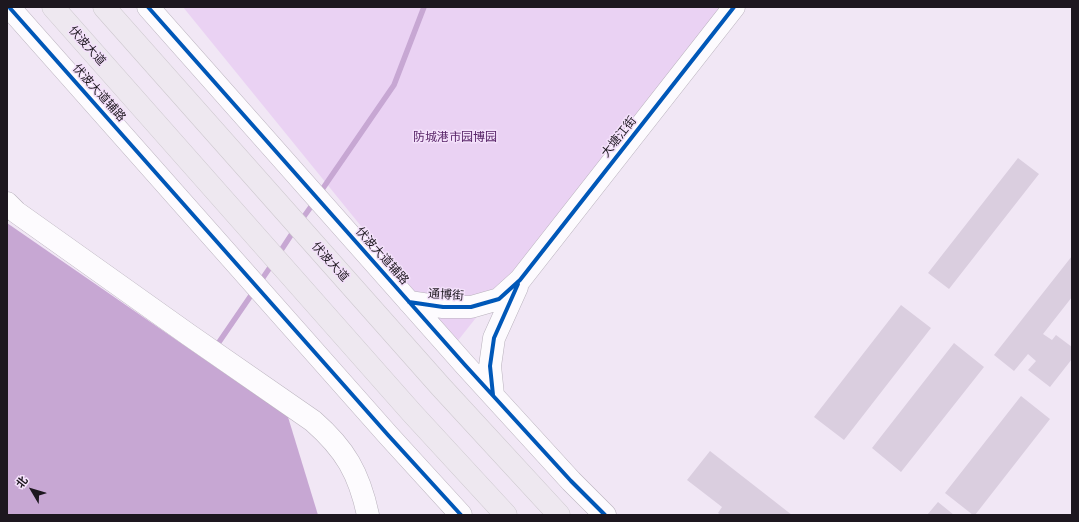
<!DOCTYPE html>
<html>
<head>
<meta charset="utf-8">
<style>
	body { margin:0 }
	#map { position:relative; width:1079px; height:522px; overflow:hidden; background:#f1e7f5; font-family:Figtree,"Noto Sans SC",sans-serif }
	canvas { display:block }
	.frame { position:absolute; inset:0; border:8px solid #1d171f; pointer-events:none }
	.north { position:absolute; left:12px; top:470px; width:40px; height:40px; -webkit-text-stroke:3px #f4e1fb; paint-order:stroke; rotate:308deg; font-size:11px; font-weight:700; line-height:16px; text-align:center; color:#1d171f }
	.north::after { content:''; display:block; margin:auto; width:14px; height:18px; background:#1d171f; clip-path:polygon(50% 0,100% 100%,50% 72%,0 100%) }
</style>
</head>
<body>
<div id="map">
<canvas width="1079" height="522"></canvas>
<div class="frame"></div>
<div class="north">北</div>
</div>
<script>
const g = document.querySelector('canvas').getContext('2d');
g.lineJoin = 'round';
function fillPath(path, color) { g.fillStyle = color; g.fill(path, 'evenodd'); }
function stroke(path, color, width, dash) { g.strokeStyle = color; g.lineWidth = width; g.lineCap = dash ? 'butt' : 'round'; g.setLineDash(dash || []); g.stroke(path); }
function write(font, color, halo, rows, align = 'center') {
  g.font = font + ' Figtree,"Noto Sans SC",sans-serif'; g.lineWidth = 3; g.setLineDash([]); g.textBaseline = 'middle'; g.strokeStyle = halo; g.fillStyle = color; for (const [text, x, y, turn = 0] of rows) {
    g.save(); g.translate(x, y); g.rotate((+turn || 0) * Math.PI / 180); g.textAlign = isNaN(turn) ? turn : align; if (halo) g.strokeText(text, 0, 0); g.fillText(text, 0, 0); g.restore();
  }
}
const green = new Path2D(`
	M183,7H722L456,343Z`);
const water = new Path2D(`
	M7,223L288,417L318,515H7Z`);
const stream = new Path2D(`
	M319,194L394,85L424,7
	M300,222L315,201
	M278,255L295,229
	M260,282L273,263
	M215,348L254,291`);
const building = new Path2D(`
	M1018,158L1039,174L949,289L928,273Z
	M1072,256V297L1043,334L1052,340L1056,335L1072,347V359L1050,387L1028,370L1036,361L1028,354L1014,371L994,355Z
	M901,305L931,328L844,440L814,417Z
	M954,343L984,367L901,472L872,448Z
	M1021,396L1050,419L975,515H973L945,493Z
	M710,451L792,515H721L718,513L722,507L687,480Z
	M938,502L954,515H927Z`);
const minor = new Path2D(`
	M9,7L388,435L461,515
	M148,7L465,365L571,481L605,515
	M7,203L16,212L189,335L313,421C345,449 359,473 368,515
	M409,302L443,307H471L499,299L520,280L734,7
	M493,395L490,366L494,338L517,287`);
const major = new Path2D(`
	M53,7L412,413L506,515
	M104,7L441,387L559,515`);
const cycleway = new Path2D(`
	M9,7L388,435L461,515
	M148,7L465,365L571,481L605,515
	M409,302L443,307H471L499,299L520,280L734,7
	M493,395L490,366L494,338L518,284`);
const streetNames = [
	["伏波大道",87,46,48],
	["伏波大道辅路",99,93,48],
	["大塘江街",619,137,-52],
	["伏波大道辅路",382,256,48],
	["伏波大道",330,262,48],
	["通博街",446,295,4]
];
const parkNames = [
	["防城港市园博园",455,137]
];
fillPath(green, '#ead2f3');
fillPath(water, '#c7a7d3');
stroke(stream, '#c7a7d3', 5.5);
fillPath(building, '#dacedf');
stroke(minor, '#b9b2bd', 23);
stroke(major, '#cdc8ce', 23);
stroke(minor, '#fdfbfe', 22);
stroke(major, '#eee8f0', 22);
stroke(cycleway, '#0057b8', 4);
write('12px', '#1d171f', '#f4e1fb', streetNames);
write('12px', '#582468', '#f4e1fb', parkNames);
</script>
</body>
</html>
